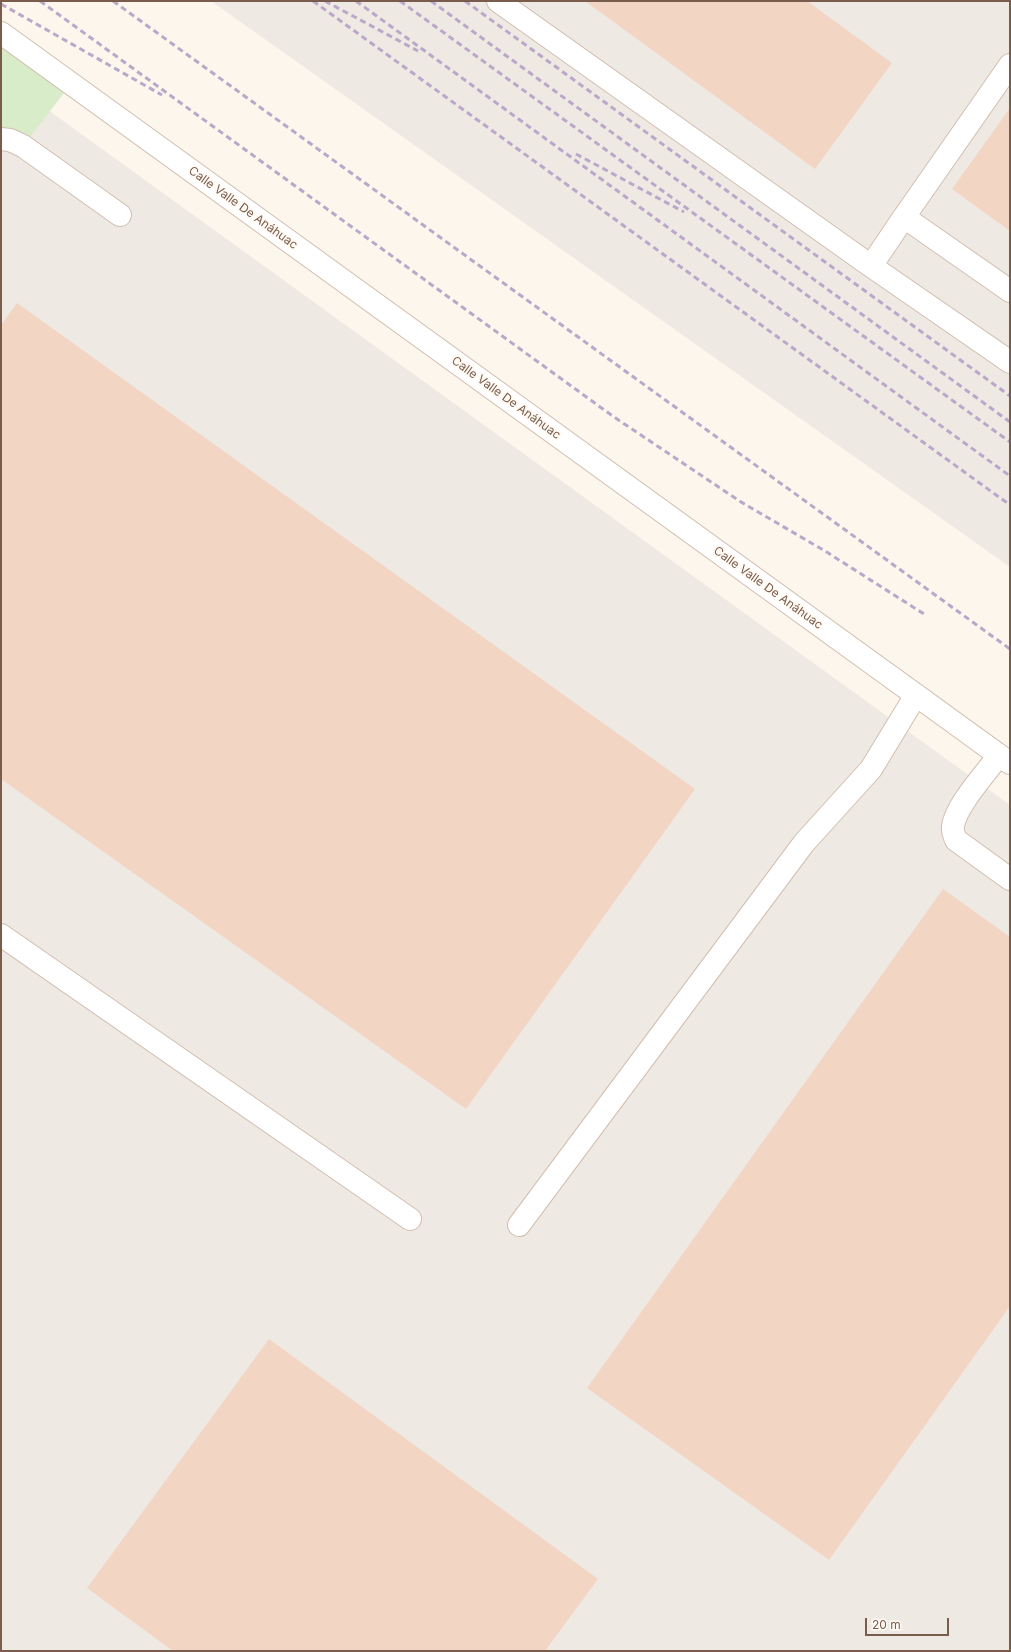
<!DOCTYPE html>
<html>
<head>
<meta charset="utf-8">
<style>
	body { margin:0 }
	#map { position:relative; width:1011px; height:1652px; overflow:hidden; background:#fdf6ec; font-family:Inter,sans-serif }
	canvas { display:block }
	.frame { position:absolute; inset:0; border:2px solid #7a5c4d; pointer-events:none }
	.scale { position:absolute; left:865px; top:1618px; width:84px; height:18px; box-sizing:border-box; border:2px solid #7a5c4d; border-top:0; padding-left:5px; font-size:12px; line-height:14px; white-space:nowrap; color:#7a5c4d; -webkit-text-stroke:3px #fffaf3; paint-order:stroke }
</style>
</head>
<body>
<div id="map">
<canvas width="1011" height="1652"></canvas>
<div class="frame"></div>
<div class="scale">20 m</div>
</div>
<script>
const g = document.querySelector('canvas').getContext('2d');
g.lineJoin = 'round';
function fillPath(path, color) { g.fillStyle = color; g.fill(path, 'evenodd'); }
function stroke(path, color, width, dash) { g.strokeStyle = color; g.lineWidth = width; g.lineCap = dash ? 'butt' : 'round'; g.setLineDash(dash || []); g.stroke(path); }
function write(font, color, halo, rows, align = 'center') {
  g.font = font + ' Inter,sans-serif'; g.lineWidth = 4; g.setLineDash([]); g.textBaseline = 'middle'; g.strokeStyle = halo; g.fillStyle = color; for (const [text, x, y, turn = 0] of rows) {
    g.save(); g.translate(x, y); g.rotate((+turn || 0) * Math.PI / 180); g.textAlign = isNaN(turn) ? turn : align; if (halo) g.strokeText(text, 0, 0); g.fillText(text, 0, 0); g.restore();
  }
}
const industrial = new Path2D(`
	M211,1H1010V567Z
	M1,76L1010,805V1651H1Z`);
const green = new Path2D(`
	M1,33L71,84L23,146L1,139Z`);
const building = new Path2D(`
	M585,1H807L892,63L815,169Z
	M1010,108V231L952,189Z
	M17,303L695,789L466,1109L1,779V325Z
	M943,889L1010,937V1306L829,1560L587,1388Z
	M269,1339L598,1579L545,1651H173L87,1588Z`);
const minor = new Path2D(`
	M498,1L871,266
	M1,33L1010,763
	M1,139L10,140L23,146L120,215
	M904,217L1010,65
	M1010,291L904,217L871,266L1010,362
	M999,755C987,772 956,805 953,826C952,832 954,835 956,840L1010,879
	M1,935L410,1219
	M519,1225L804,843L871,769L916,695`);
const rail = new Path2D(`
	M40,1L614,417L741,502L825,551L924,614
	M113,1L1010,649
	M313,1L1010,505
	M325,1L418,51
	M356,1L1010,476
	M400,1L1010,442
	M431,1L1010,422
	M465,1L1010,396
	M1,4L162,95
	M576,154L684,212`);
const streetNames = [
	["Calle Valle De Anáhuac",243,208,36],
	["Calle Valle De Anáhuac",506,398,36],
	["Calle Valle De Anáhuac",768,588,36]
];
fillPath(industrial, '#efe9e4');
fillPath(green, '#d8ecc9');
fillPath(building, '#f3d5c3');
stroke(minor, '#d1beb0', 24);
stroke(minor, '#fff', 22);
stroke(rail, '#b9a8c9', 3, [6, 4]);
write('12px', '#7a5c4d', '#fffaf3', streetNames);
</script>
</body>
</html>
